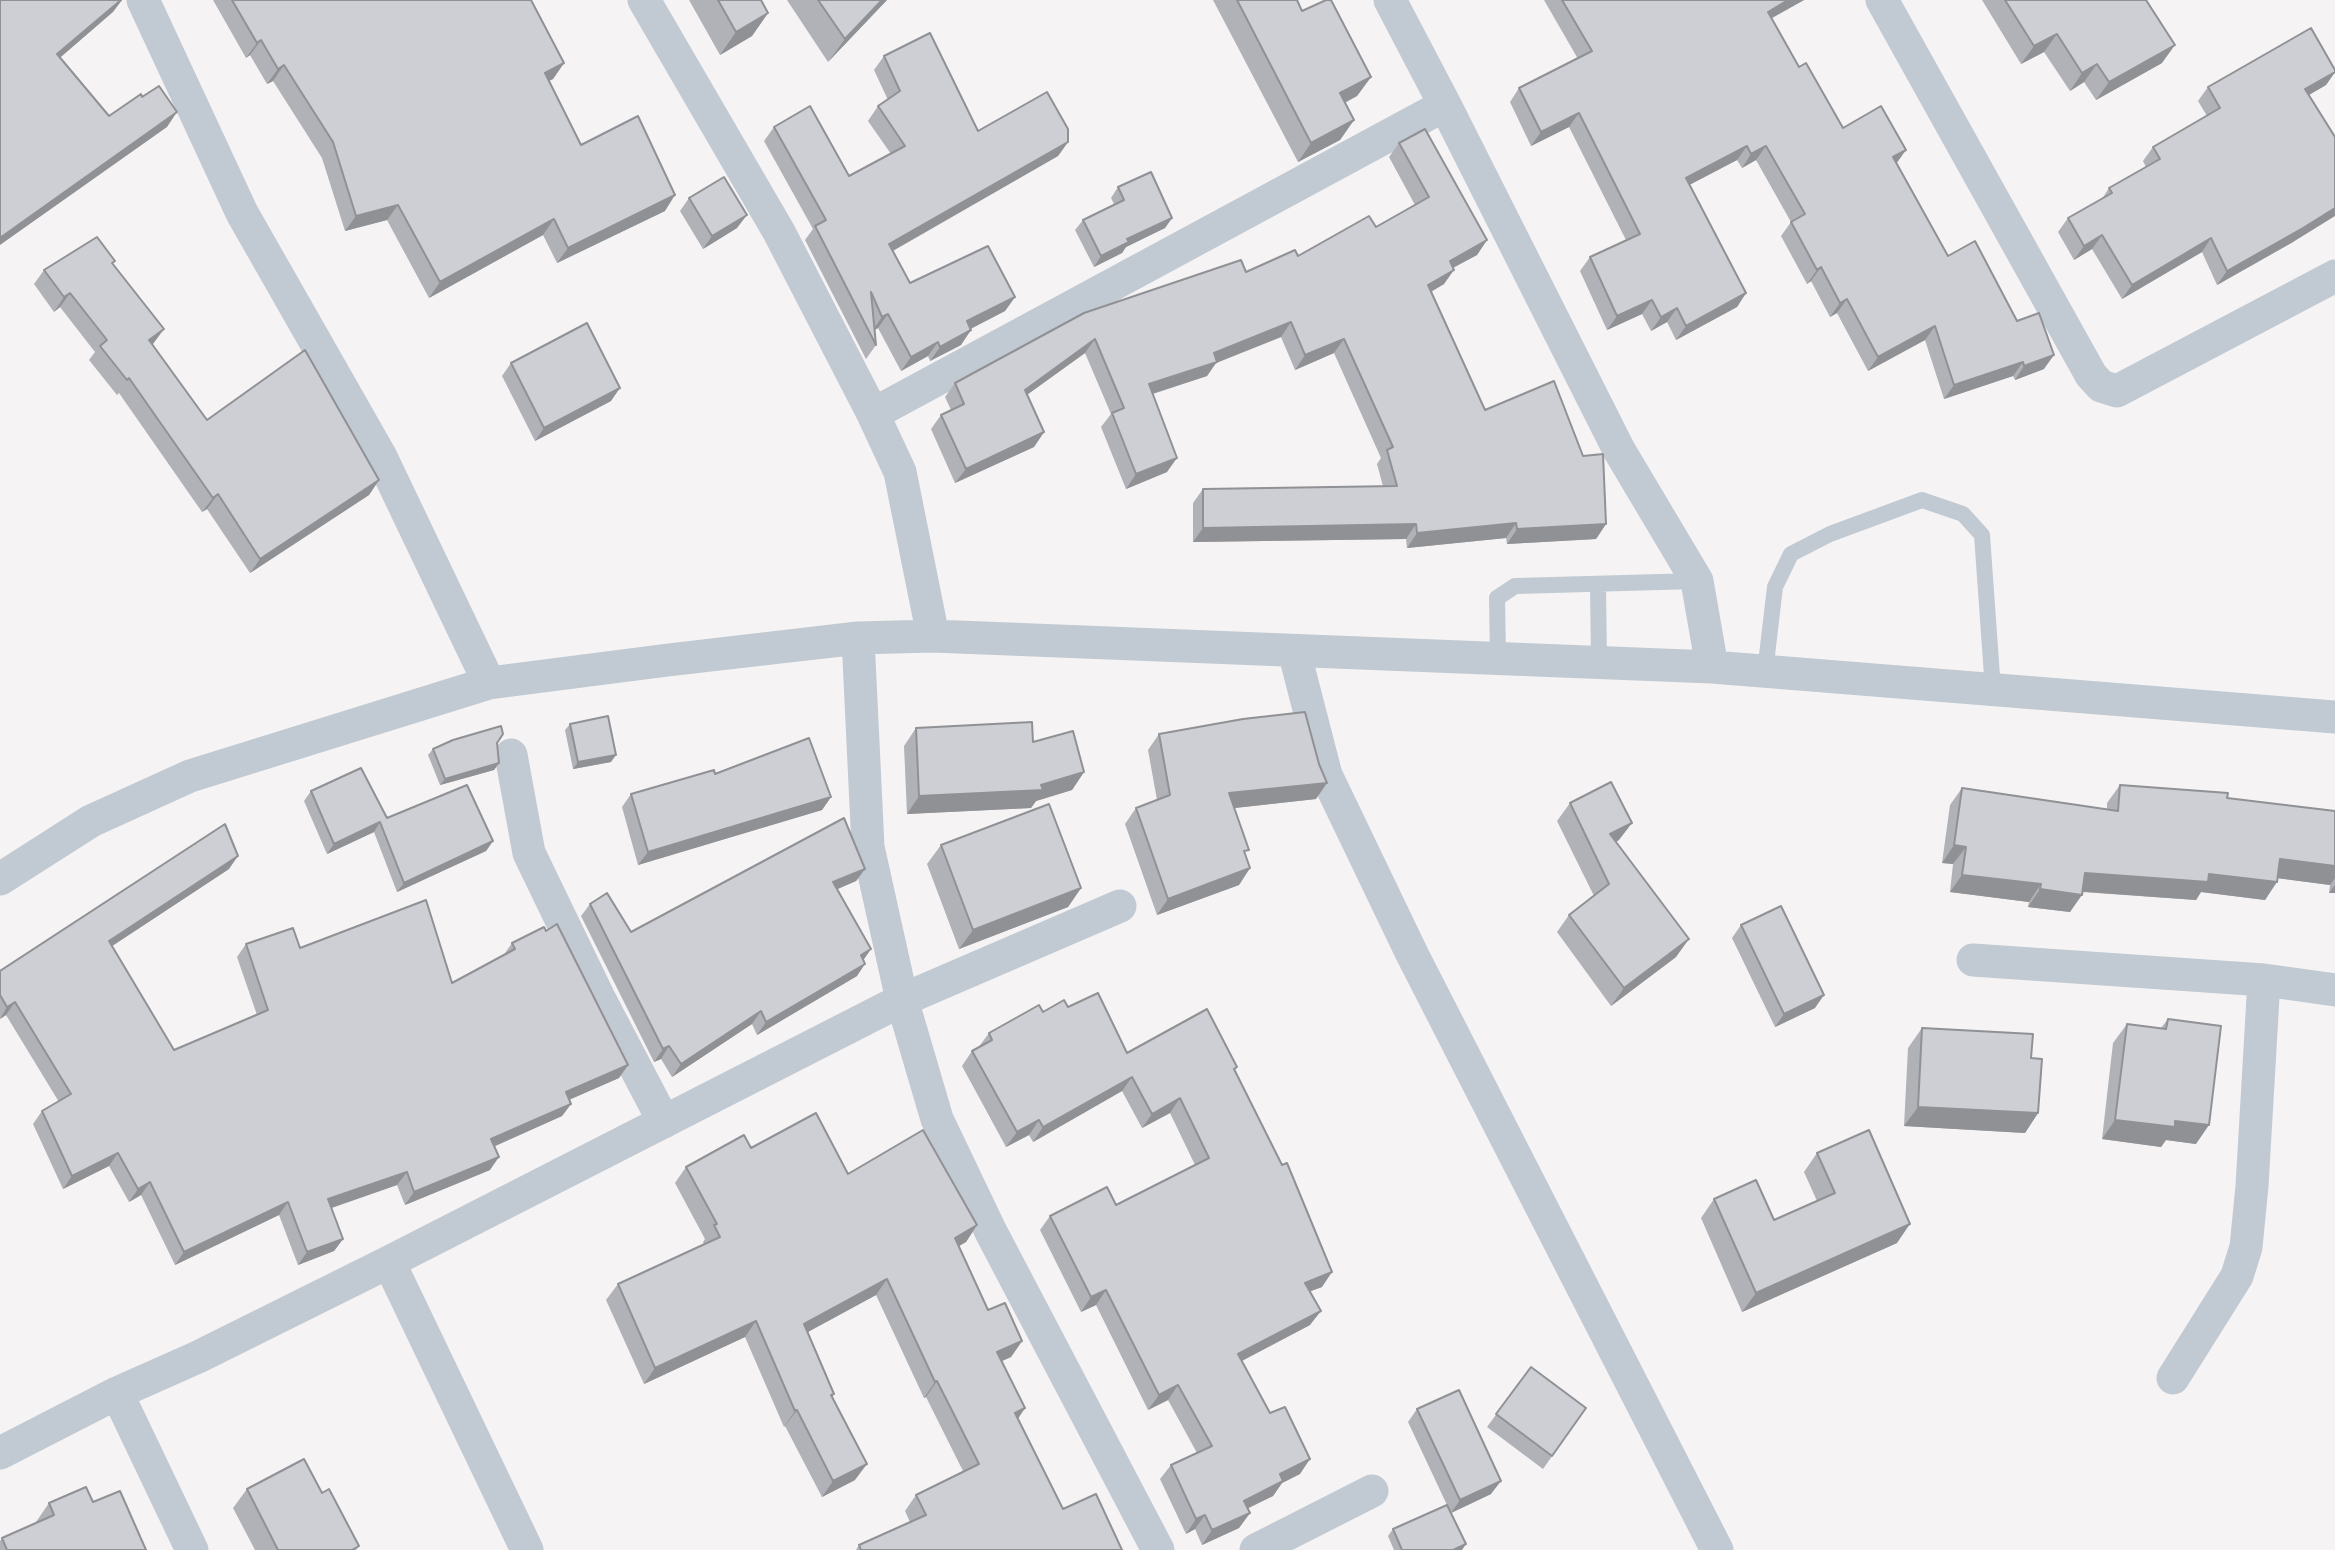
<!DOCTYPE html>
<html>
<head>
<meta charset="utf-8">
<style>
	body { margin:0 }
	canvas { display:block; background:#f5f3f3 }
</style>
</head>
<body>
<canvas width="2335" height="1550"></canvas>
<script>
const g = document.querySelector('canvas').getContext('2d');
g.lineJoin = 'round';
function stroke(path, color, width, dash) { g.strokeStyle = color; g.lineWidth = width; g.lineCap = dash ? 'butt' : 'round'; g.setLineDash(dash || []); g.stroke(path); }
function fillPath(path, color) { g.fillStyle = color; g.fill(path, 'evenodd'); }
const service = new Path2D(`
	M1598,585L1599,663
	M1498,659L1497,598L1515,586L1697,581
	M1765,672L1775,587L1791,554L1830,534L1922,500L1963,514L1982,535L1993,690`);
const minor = new Path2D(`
	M143,0L242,213L381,457L489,683
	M644,0L779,232L873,414L900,472L933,636
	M1390,0L1445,105L1619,450L1697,581L1712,667
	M1882,0L2091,375L2101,386L2117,391L2335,276
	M873,414L1445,105
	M858,638L868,847L902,1000L937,1119L991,1232L1158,1550
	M1294,651L1326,775L1412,954L1717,1550
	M511,755L529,853L599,998L664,1122
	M0,879L91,821L190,776L489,683L668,660L858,638L933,636L1712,667L2335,717
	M1973,960L2264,980L2335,990
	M389,1262L527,1550
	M2173,1378L2237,1276L2246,1247L2252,1186L2264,980
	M117,1393L192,1550
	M0,1453L117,1393L198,1357L389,1262L902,1000L1120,906
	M1256,1550L1372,1491`);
const wall = new Path2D(`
	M213,0H531L564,63L553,79L549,81L581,145L665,211L557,263L543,235L429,298L387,220L345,231L322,158L273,81L267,84L250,55L246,58Z
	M689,0H761L768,13L752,36L720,55Z
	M787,0H887L828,62Z
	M1213,0H1297L1302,11L1371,77L1357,96L1345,103L1354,120L1340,140L1298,162Z
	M1544,0H1804L1771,18L1799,67L1843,128L1897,163L1948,256L2017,321L2044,369L2015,380L2013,376L1944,399L1925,340L1868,371L1837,313L1830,317L1811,281L1807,284L1781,236L1791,222L1756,160L1742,168L1737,160L1689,185L1746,293L1737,307L1676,340L1667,322L1651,331L1642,314L1607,330L1580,271L1590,257L1626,240L1569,127L1531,146L1510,102L1519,88L1578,59Z
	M1982,0H2146L2162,63L2096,100L2084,82L2070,91L2044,52L2021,64Z
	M884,56L978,131L1068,142L1058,156L893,251L910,283L1015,297L1005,311L970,329L961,345L930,361L928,356L901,371L878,328L875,330L876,345L866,359L805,240L813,229L764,141L774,127L849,176L891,154L868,121L878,106L888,100L874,70Z
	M2335,72L2326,85L2309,95L2293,242L2217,285L2202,252L2122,299L2092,249L2074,260L2058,232L2068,218L2102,199L2109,188L2146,167L2143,161L2153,147L2207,116L2198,101L2208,87Z
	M1399,143L1487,240L1477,255L1453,268L1444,284L1431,292L1485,410L1606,524L1596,539L1507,544L1506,538L1407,548L1406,539L1193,542V503L1203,489L1383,486L1377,464L1381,458L1334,353L1295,370L1281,337L1216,363L1207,376L1153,394L1167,472L1126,489L1101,427L1111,414L1085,353L1027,395L1044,432L1034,447L955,483L931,429L941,415L951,410L945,397L955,383L1246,272L1298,256L1376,227L1415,205L1389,157Z
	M1118,187L1172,218L1165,228L1126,247L1122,253L1094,267L1075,230L1083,220L1114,204L1111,198Z
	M689,198L737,228L703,249L680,211Z
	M113,264L152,345L207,420L379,480L369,495L250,573L207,509L202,512L119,393L117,395L89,360L95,352L60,307L54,312L34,284L44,270Z
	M511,363L611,401L535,441L502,376Z
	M570,724L611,762L573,769L565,730Z
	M916,728L1033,742L1084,772L1072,790L1036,801L1031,808L907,814L904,746Z
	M1159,734L1316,799L1234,808L1245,856L1250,868L1239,885L1157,915L1125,824L1136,808L1157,800L1148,750Z
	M497,743L499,763L494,770L440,785L428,755L433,749Z
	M715,774L831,797L822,810L638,865L622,807L631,794Z
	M2120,785L2335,811V893H2329L2330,885L2278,878L2265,900L2201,892L2196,900L2082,892L2070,912L2028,907L2029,902L1950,892L1953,864L1942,863L1950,805L1962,788L2107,810V803Z
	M311,791L387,818L493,841L486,851L397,892L374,832L327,854L304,801Z
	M1570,803L1619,840L1616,842L1676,957L1611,1006L1557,932L1569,915L1594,896L1557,821Z
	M941,845L1081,888L1068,907L959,949L927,864Z
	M229,869L112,946L174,1050L257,1015L237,957L246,944L300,948L452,983L503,956L512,943L628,1065L619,1078L569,1100L571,1104L562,1116L494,1146L490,1170L405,1205L397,1185L332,1208L343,1239L334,1251L298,1265L279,1215L175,1265L141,1195L129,1202L109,1166L63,1189L33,1124L42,1111L59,1102L6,1015L0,1019V971Z
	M865,869L856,881L837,889L871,949L863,960L857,976L757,1035L752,1024L672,1077L661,1059L654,1062L581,916L590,904L631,932Z
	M1741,925L1815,1008L1775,1027L1732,938Z
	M1068,1007L1127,1053L1237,1067L1235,1070L1322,1287L1310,1291V1325L1242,1361L1300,1474L1282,1483L1273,1496L1247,1509L1250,1513L1239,1528L1202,1545L1195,1529L1186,1534L1160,1479L1171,1465L1197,1453L1168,1400L1148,1410L1096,1305L1081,1312L1040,1230L1050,1216L1116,1205L1195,1165L1170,1113L1142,1128L1122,1091L1033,1142L1029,1135L1006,1147L962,1066L972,1051L978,1048L989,1033L1043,1012Z
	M2168,1019L2196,1144L2166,1140L2161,1147L2102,1139L2113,1043L2127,1024L2161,1028Z
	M1922,1028L2031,1058L2038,1113L2025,1133L1904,1126L1908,1048Z
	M751,1148L848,1174L977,1225L966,1242L958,1246L988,1310L1022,1341L1011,1357L1002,1361L1025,1408L1018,1419L1063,1509L1122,1550H856L859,1545L910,1522L905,1511L916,1495L963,1471L926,1397L924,1398L876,1295L808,1332L834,1394L832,1397L855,1480L822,1497L785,1426L784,1427L745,1337L644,1384L606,1300L618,1284L704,1244L703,1242L705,1239L675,1183L686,1167Z
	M1817,1153L1897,1243L1742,1312L1701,1218L1714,1199L1774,1220L1817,1201L1804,1172Z
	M1531,1367L1586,1408L1543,1469L1487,1427Z
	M1417,1409L1491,1494L1451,1513L1462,1550H1394L1388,1536L1393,1529L1447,1505L1408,1422Z
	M247,1489L322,1493L359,1546L356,1550H255L233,1508Z
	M93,1502L146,1550H0V1541L2,1538L36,1523V1522L49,1503Z`);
const shadedWall = new Path2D(`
	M121,0H122L113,12L47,69L57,54Z
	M882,0H887L828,62L845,39Z
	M1788,0H1804L1758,26L1768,12Z
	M768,13L752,36L720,55L736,32Z
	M2057,34L2044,52L2021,64L2034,46Z
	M261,40L250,55L246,58L257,43Z
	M2175,45L2162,63L2096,100L2109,82Z
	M564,63L553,79L534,88L545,73Z
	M2097,64L2084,82L2070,91L2082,73Z
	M284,65L273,81L267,84L278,69Z
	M2335,72L2326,85L2295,103L2305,89Z
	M1371,77L1357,96L1326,112L1340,93Z
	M177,112L167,127L0,245V238Z
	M1579,113L1569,127L1531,146L1541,132Z
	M1354,120L1340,140L1298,162L1311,143Z
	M1068,142L1058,156L880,258L889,244Z
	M1747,146L1737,160L1676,192L1686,178Z
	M1766,146L1756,160L1742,168L1751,154Z
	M1906,150L1896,164L1893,157Z
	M675,195L665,211L557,263L568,248Z
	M398,205L387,220L345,231L356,216Z
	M2335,208V216L2293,242L2217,285L2227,271Z
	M747,215L737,228L703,249L712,236Z
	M1172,218L1165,228L1126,247L1122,253L1094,267L1101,256L1127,239Z
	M554,219L543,235L429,298L440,282Z
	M2102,235L2092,249L2074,260L2084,246Z
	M2211,238L2202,252L2122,299L2132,285Z
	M1487,240L1477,255L1439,275L1450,261Z
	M1821,267L1811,281L1807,284L1817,270Z
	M1454,270L1444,284L1418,299L1428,285Z
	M70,293L60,307L54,312L64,297Z
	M1746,293L1737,307L1676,340L1686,326Z
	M1015,297L1005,311L957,336L967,321Z
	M1847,299L1837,313L1830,317L1840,303Z
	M1652,300L1642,314L1607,330L1617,316Z
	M1677,308L1667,322L1651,331L1661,317Z
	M888,314L878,328L872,331L882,317Z
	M1291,322L1281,337L1216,363L1207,376L1139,398L1149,384L1214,353Z
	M1935,326L1925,340L1868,371L1878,357Z
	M164,329L153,344L139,355L149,340Z
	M971,330L961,345L930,361L940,347Z
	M1095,339L1085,353L1014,404L1025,390Z
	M1344,339L1334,353L1295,370L1305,355Z
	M938,342L928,356L901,371L911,357Z
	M2054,355L2044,369L2015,380L2024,366Z
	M2023,362L2013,376L1944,399L1954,385Z
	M620,388L611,401L535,441L544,428Z
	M1044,432L1034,447L955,483L966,469Z
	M1177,458L1167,472L1126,489L1136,474Z
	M379,480L369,495L250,573L260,559Z
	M218,494L207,509L202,512L213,498Z
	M1516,523L1506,538L1407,548L1417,533Z
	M1416,524L1406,539L1193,542L1203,528Z
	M1606,524L1596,539L1507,544L1517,529Z
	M616,755L611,762L573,769L578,762Z
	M499,763L494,770L440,785L445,779Z
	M1084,772L1072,790L1036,801L1031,808L907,814L919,796L1041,785Z
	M1327,783L1316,799L1217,810L1229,793Z
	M831,797L822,810L638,865L648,852Z
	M380,822L374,832L327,854L334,844Z
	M1632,823L1619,840L1597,851L1610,834Z
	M493,841L486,851L397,892L404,883Z
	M1954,845L1966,847L1953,864L1942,863Z
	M238,856L229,869L100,954L109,941Z
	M2280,859L2335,866V878L2330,885L2268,877Z
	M1250,868L1239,885L1157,915L1168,899Z
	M865,869L856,881L824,895L833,882Z
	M2085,873L2209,874L2277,882L2265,900L2201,892L2196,900L2073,891Z
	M1962,875L2041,884L2029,902L1950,892Z
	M2335,885V893H2329Z
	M1081,888L1068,907L959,949L973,930Z
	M2040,889L2082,895L2070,912L2028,907Z
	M1689,939L1676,957L1611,1006L1624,988Z
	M871,949L862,962L861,955Z
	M865,964L857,976L757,1035L766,1022Z
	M1824,995L1815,1008L1775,1027L1784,1014Z
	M15,1002L6,1015L0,1019L7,1007Z
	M761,1011L752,1024L672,1077L681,1064Z
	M669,1046L661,1059L654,1062L663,1049Z
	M628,1065L619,1078L557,1105L566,1092Z
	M1132,1077L1122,1091L1033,1142L1043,1127Z
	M1180,1098L1170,1113L1142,1128L1152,1114Z
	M571,1104L562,1116L482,1152L491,1139Z
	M1918,1107L2038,1113L2025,1133L1904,1126Z
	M1039,1120L1029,1135L1006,1147L1017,1132Z
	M2115,1120L2175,1121L2209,1125L2196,1144L2166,1140L2161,1147L2102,1139Z
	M118,1153L109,1166L63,1189L72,1176Z
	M499,1157L490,1170L405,1205L414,1192Z
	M407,1172L397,1185L319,1212L328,1199Z
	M150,1182L141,1195L129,1202L138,1189Z
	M288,1202L279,1215L175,1265L184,1252Z
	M1910,1224L1897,1243L1742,1312L1756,1293Z
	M977,1225L966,1242L944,1255L955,1238Z
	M343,1239L334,1251L298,1265L307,1252Z
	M1332,1272L1322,1287L1295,1297L1305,1283Z
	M887,1279L876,1295L793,1340L804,1324Z
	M1106,1290L1096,1305L1081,1312L1091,1297Z
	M1321,1311L1310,1325L1228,1368L1238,1354Z
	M756,1321L745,1337L644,1384L655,1368Z
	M1022,1341L1011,1357L986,1368L997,1352Z
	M937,1381L926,1397L924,1398L935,1382Z
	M1178,1385L1168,1400L1148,1410L1159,1395Z
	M1025,1408L1014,1424L1015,1413Z
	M797,1410L785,1426L784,1427L795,1411Z
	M1310,1459L1300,1474L1282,1483L1273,1496L1233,1515L1244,1501L1280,1474Z
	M867,1464L855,1480L822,1497L833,1481Z
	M1501,1481L1491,1494L1451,1513L1460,1500Z
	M1250,1513L1239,1528L1202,1545L1212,1530Z
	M1205,1515L1195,1529L1186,1534L1196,1519Z
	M1466,1544L1462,1550H1453Z`);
const building = new Path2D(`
	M0,0H121L57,54L109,116L141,94L142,97L159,86L177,112L0,238Z
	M232,0H531L564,63L545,73L581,145L638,116L675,195L568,248L554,219L440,282L398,205L356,216L333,142L284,65L278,69L261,40L257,43Z
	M718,0H761L768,13L736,32Z
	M818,0H882L845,39Z
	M1237,0H1297L1302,11L1326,0H1331L1371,77L1340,93L1354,120L1311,143Z
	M1562,0H1788L1768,12L1799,67L1806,63L1843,128L1881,106L1906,150L1893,157L1948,256L1975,241L2017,321L2039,313L2054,355L2024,366L2023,362L1954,385L1935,326L1878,357L1847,299L1840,303L1821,267L1817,270L1791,222L1805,214L1766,146L1751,154L1747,146L1686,178L1746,293L1686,326L1677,308L1661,317L1652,300L1617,316L1590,257L1640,234L1579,113L1541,132L1519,88L1592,51Z
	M2005,0H2146L2175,45L2109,82L2097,64L2082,73L2057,34L2034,46Z
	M2311,28L2335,70V72L2305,89L2335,137V208L2303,228L2227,271L2211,238L2132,285L2102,235L2084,246L2068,218L2112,193L2109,188L2160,159L2153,147L2220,108L2208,87Z
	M930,33L978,131L1047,92L1068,129V142L889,244L910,283L988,246L1015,297L967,321L971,330L940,347L938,342L911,357L888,314L882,317L871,292L876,345L815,226L826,220L774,127L810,106L849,176L905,146L878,106L900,91L884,56Z
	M1425,129L1487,240L1450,261L1454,270L1428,285L1485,410L1554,381L1583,456L1603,454L1606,524L1517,529L1516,523L1417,533L1416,524L1203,528V489L1397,486L1387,450L1393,447L1344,339L1305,355L1291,322L1214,353L1217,362L1149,384L1177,458L1136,474L1112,413L1124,408L1095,339L1025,390L1044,432L966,469L941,415L964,404L955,383L1084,313L1241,260L1246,272L1295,250L1298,256L1369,216L1376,227L1429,197L1399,143Z
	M1151,172L1172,218L1127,239L1129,242L1101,256L1083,220L1124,200L1118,187Z
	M724,177L747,215L712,236L689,198Z
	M97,237L115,261L112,263L164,329L149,340L207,420L305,350L379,480L260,559L218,494L213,498L129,378L127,380L100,346L107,340L70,293L64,297L44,270Z
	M587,323L620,388L544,428L511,363Z
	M1305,712L1319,764L1327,783L1229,793L1249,850L1244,851L1250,868L1168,899L1136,808L1170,795L1159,734L1243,719Z
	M608,716L616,755L578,762L570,724Z
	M1032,722L1033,742L1073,731L1084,772L1041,785L1043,790L919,796L916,728Z
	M501,726L503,734L497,743L499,763L445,779L433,749L453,740Z
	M809,738L831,797L648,852L631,794L714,770L715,774Z
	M361,768L387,818L467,785L493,841L404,883L380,822L334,844L311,791Z
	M1611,782L1632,823L1610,834L1689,939L1624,988L1569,915L1609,884L1570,803Z
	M2120,785L2228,793L2227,798L2335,811V866L2280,859L2277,882L2209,874L2208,882L2085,873L2082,895L2040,889L2041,884L1962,875L1966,847L1954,845L1962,788L2118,811Z
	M1049,804L1081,888L973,930L941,845Z
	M844,818L865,869L833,882L871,949L861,955L865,964L766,1022L761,1011L681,1064L669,1046L663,1049L590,904L607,893L631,932Z
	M225,824L238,856L109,941L174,1050L268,1010L246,944L293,928L300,948L426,900L452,983L515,949L512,943L544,927L546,931L557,924L628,1065L566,1092L571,1104L491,1139L499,1157L414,1192L407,1172L328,1199L343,1239L307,1252L288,1202L184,1252L150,1182L138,1189L118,1153L72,1176L42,1111L71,1094L15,1002L7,1007L0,995V971Z
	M1781,906L1824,995L1784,1014L1741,925Z
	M1098,993L1127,1053L1207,1009L1237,1067L1234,1069L1282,1165L1287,1163L1332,1272L1305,1283L1321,1311L1238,1354L1270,1413L1285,1407L1310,1459L1280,1474L1283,1481L1244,1501L1250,1513L1212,1530L1205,1515L1196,1519L1171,1465L1212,1446L1178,1385L1159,1395L1106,1290L1091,1297L1050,1216L1107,1187L1116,1205L1209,1158L1180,1098L1152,1114L1132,1077L1043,1127L1039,1120L1017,1132L972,1051L992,1040L989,1033L1039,1005L1043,1012L1064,1000L1068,1007Z
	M2168,1019L2221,1026L2209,1125L2175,1121V1127L2115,1120L2127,1024L2166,1029Z
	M1922,1028L2033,1034L2031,1058L2042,1059L2038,1113L1918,1107Z
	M816,1113L848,1174L923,1130L977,1225L955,1238L988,1310L1005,1303L1022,1341L997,1352L1025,1408L1015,1413L1063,1509L1096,1494L1122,1550H861L859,1545L926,1515L916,1495L979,1464L937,1381L935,1382L887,1279L804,1324L834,1394L831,1395L867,1464L833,1481L797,1410L795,1411L756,1321L655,1368L618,1284L720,1237L714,1225L717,1224L686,1167L744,1135L751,1148Z
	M1869,1130L1910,1224L1756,1293L1714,1199L1756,1180L1774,1220L1835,1193L1817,1153Z
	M1531,1367L1586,1408L1552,1456L1496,1414Z
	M1459,1390L1501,1481L1460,1500L1417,1409Z
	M304,1459L322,1493L329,1489L359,1546L352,1550H278L247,1489Z
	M86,1487L93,1502L120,1491L146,1550H7L2,1538L54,1515L49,1503Z
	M1447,1505L1466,1544L1453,1550H1402L1393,1529Z`);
stroke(service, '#c1cad2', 16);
stroke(minor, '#c1cad2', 33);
fillPath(wall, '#b0b2b7');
fillPath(shadedWall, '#909195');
fillPath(building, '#cdcfd5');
stroke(building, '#909195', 2);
</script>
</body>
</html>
